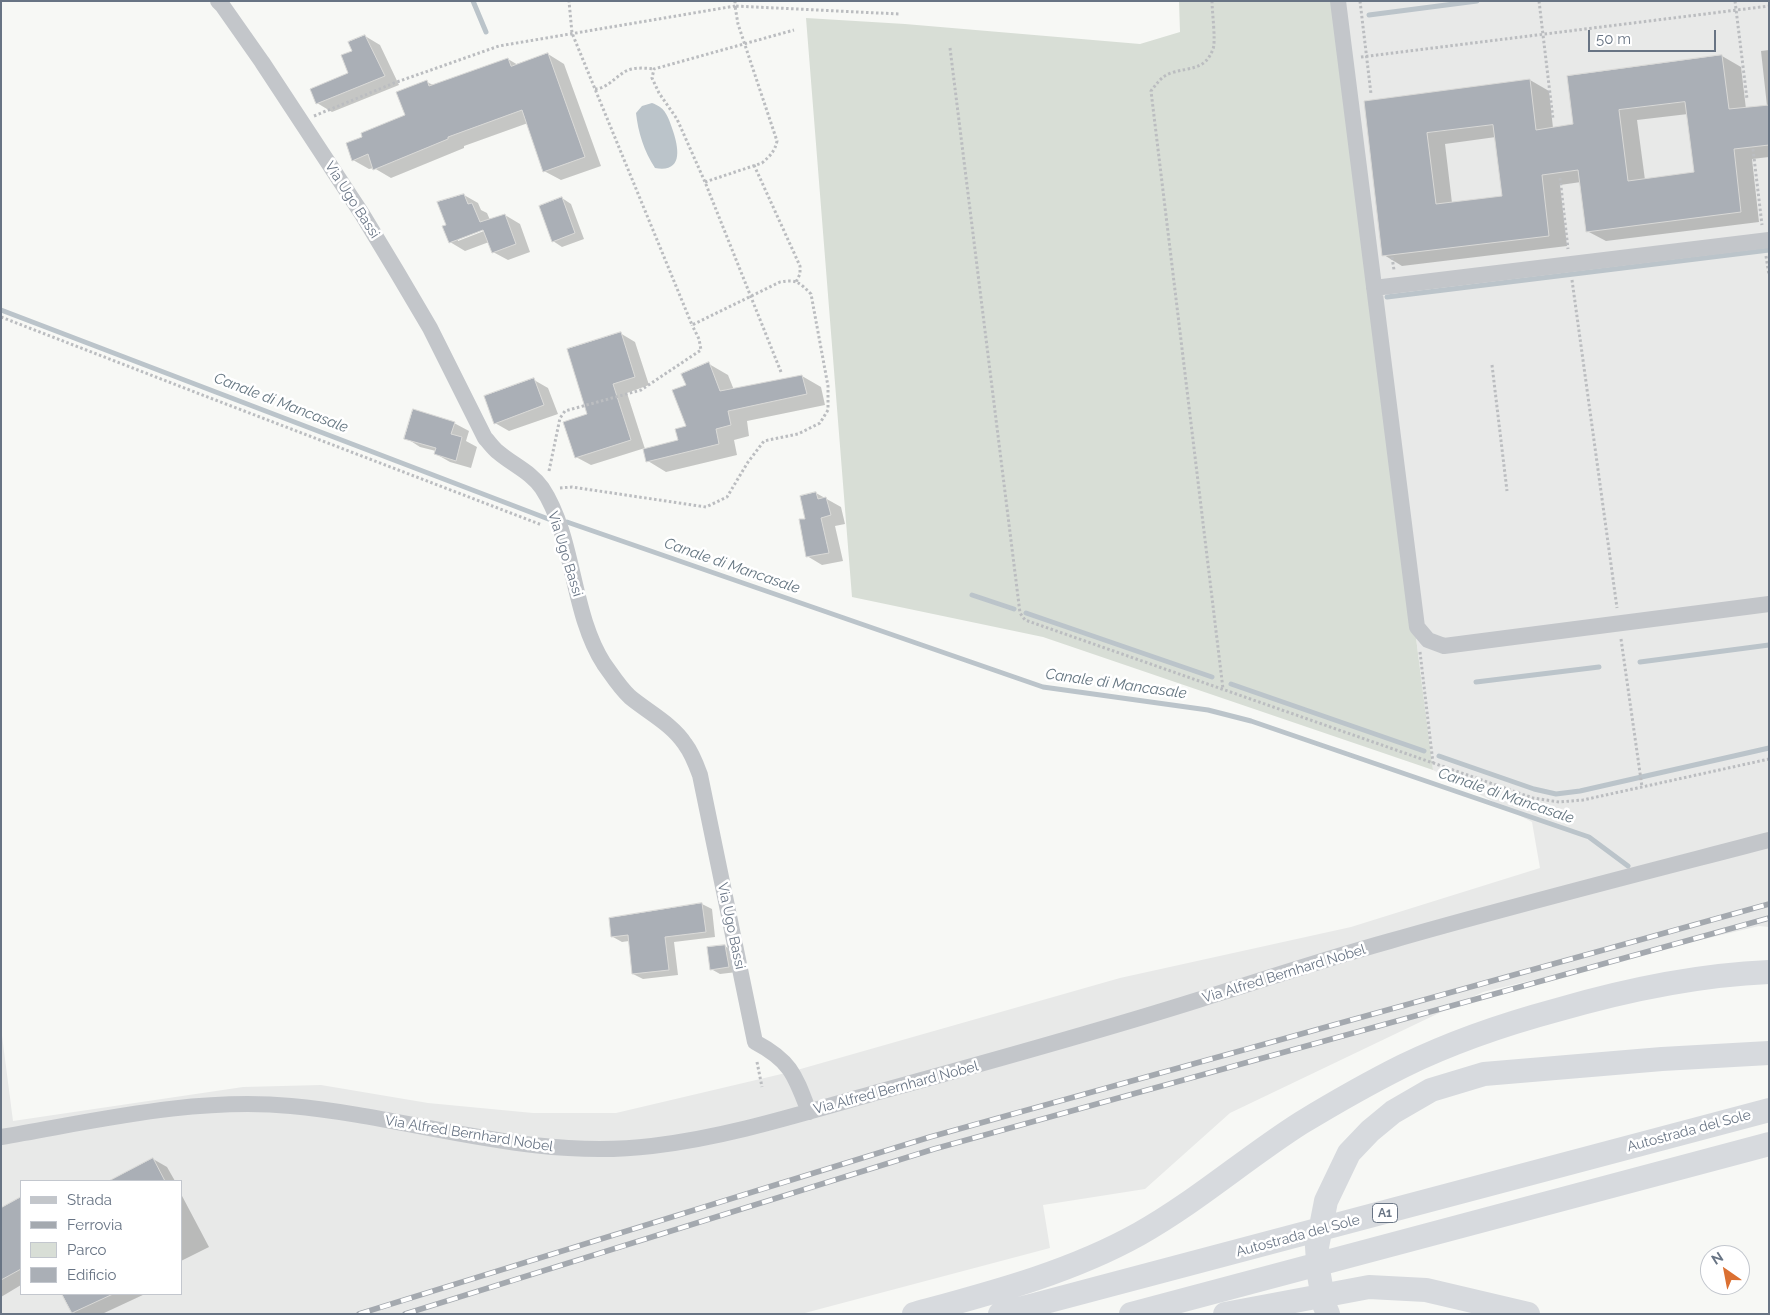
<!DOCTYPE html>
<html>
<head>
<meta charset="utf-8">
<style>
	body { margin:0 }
	#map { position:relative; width:1770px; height:1315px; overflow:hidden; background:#f7f8f5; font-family:Raleway,sans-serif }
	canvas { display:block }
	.frame { position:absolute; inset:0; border:2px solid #687484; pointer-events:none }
	.legend { position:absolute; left:20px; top:1180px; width:162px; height:115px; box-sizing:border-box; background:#fff; border:1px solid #c3c7ce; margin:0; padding:6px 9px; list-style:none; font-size:15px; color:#687484 }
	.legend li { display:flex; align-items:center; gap:10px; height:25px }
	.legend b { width:25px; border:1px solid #c3c7ce }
	.north { position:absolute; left:1700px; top:1245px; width:50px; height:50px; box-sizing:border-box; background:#fff; border:1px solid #c3c7ce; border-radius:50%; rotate:327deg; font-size:14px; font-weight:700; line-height:20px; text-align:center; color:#687484 }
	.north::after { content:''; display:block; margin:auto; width:18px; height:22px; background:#db7032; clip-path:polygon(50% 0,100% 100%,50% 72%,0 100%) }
	.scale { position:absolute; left:1588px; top:30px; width:128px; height:22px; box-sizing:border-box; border:2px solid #687484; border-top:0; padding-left:6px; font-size:15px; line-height:18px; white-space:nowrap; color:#687484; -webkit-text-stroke:4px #fff; paint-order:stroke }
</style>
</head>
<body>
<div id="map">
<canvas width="1770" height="1315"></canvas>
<div class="frame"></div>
<ul class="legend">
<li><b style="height:6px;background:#c3c6ca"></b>Strada</li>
<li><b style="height:6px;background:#a4a9af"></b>Ferrovia</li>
<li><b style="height:14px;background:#d8ded6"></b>Parco</li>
<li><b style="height:14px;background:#aaafb6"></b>Edificio</li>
</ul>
<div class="north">N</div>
<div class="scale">50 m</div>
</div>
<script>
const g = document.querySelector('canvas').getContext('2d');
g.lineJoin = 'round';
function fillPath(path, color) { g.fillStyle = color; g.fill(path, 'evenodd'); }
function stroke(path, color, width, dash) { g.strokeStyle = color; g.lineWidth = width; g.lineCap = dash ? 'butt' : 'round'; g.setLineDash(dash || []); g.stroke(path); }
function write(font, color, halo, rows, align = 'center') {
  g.font = font + ' Raleway,sans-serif'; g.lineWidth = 5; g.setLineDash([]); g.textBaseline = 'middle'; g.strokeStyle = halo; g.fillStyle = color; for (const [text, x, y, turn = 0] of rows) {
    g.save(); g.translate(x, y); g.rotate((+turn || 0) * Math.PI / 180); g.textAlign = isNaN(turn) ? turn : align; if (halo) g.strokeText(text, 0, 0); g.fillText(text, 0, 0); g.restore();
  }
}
const built = new Path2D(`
	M1334,1H1769V927L1759,926L1483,992L1230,1113L1145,1189L1043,1205L1050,1248L801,1314H1V1028L13,1121L243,1087L321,1085L428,1103L533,1113H616L790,1072L1120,978L1351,927L1540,868L1532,822L1433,770ZM21,1181H181V1294H21Z`);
const green = new Path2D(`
	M1179,1H1334L1433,770L1043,637L852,597L806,18L905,24L1140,44L1180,32Z`);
const water = new Path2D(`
	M652,103C655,104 657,105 660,107C667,112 670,122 673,131C679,149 683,173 655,168C644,151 638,132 636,113L642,106Z`);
const shadow = new Path2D(`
	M365,36L380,45L399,85L332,112L317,103L350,74L353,52Z
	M1769,50V157L1752,159L1759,222L1606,241L1587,231L1581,182L1560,185L1567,246L1402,266L1384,255L1365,102L1530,80L1549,91L1553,128L1574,125L1722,56L1741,67L1746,109L1767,106L1761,51ZM1688,114L1695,173L1645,180L1637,120ZM1496,137L1503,197L1452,203L1445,144Z
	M548,54L564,64L601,166L561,180L544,171L528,123L464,146V148L391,178L374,168L369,169L353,160L406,116L427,82L433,85L508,59L518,65Z
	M464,195L478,203L481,210L487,213L490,220L505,215L520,224L530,252L508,260L493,252L489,242L465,251L450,242L448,225ZM489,227V229L458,241V238Z
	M562,198L571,204L584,239L562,247L553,241Z
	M620,333L635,342L649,385L627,393L645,449L679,441L688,427L687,386L709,364L728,375L734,390L802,376L821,387L825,405L747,421L749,436L734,440L737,455L666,472L648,461L645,448L591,465L576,457L588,415Z
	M534,380L548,388L558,414L509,431L495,423Z
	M454,423L469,431L466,441L477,447L471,468L450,462L436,454V451L420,447L406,438Z
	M816,493L841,507L845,524L835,526L843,561L822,565L807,556L806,520Z
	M702,904L712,909L715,937L674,942L678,975L643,979L633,974L629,941L622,942L613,937Z
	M725,946L733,952L737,972L720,974L711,969Z
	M153,1159L167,1167L175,1181H112Z
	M181,1194L209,1247L181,1261Z
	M21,1198V1285L1,1297V1209Z
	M63,1294H145L102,1314H77L73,1312Z`);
const stream = new Path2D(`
	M473,1L486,32
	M1369,15L1477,1
	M1387,297L1769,250
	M1,310L551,520
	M567,522L1043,687L1208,710L1251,721L1589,837L1628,866
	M972,595L1014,609
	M1026,613L1212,677
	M1640,662L1769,645
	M1476,682L1599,667
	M1231,684L1424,751
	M1439,756L1534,789L1556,794L1580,791L1769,748`);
const building = new Path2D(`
	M365,35L385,76L316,104L310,89L348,73L341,55L352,51L348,42Z
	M548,53L585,157L543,172L522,110L448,137V139L373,170L368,154L352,161L346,143L362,137L361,133L405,115L396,92L427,80L429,86L508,58L511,66Z
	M1722,55L1729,109L1769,105V145L1734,149L1741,212L1586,232L1578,170L1542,175L1549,236L1382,256L1364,101L1530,79L1536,130L1573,124L1567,76ZM1685,102L1694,172L1628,181L1619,110ZM1493,125L1502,196L1436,204L1427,133Z
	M464,194L468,204L472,203L480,222L505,214L516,244L492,253L483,230L449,243L442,226L446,225L437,202Z
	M562,197L575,233L552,242L539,206Z
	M621,332L635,377L613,384L631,440L575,458L563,422L587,414L567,349Z
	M709,362L720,391L802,375L807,394L728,411L731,425L716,429L719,444L646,462L643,449L678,440L675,429L686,426L672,390L686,385L681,374Z
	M534,378L544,405L494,424L484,396Z
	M413,409L455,422L451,434L462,437L456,461L434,454L436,448L404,439Z
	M816,492L818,499L826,497L831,515L821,518L829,553L806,557L799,519H805L800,496Z
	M702,903L706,932L665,937L669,970L632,974L628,935L611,937L609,918Z
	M725,945L729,967L710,970L707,947Z
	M153,1158L165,1181H109Z
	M21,1197V1269L1,1280V1208Z
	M62,1294H113L72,1313Z`);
const path = new Path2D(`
	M1212,1C1212,12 1216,41 1213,49C1205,71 1189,67 1171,73C1162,76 1157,83 1151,91L1223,689
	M1360,1L1371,94
	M1539,1L1553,119
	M1735,1L1747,99
	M950,48L1020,613L1025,620L1533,798L1559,802L1583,800L1769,759
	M1361,57L1769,6
	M595,89C608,88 615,77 626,71C634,67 645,68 654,69
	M314,116L394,83L499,46L735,6V1
	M1753,149L1762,225
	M754,165L800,266V274L796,282
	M1560,178L1568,249
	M705,182L762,163C770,156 775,151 777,141L738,24L735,6L899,14
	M1766,256L1769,275
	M1392,257L1394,270
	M1572,280L1617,608
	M1,317L205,396L542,525
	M1492,365L1507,491
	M781,372L705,182L677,119L659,93L652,78L654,69L794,30
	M549,471L560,418L565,411L641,390L701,350L699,339L692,325
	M560,488L572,487L706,507L727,497L748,462L764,441L798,434L820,423L828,410V386L811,294C799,282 796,279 780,282L692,325L572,33L569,1
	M1621,639L1642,787
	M1420,652L1433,763
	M757,1062L762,1087`);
const minor = new Path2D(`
	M218,1L222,5L262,62L362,214L397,272L430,328L485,438C489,442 493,448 498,452C513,465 531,472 542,488C575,538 571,613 604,664C612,675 620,688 630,697C648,712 672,724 685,744C692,753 696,764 700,775L755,1042C791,1061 795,1075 809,1112
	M1338,1L1417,627L1428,640L1444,646L1769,604
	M1374,288L1769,240
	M1,1137C96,1121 194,1097 291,1106C412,1117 529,1161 652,1146C730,1137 806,1112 882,1091C988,1062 1093,1033 1198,1000C1262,980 1325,959 1390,941C1515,905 1642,873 1769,840`);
const highway = new Path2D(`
	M914,1314C991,1293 1069,1273 1139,1234C1196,1202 1246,1158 1301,1123C1334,1103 1369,1083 1403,1066C1452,1042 1505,1024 1557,1010C1626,990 1697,975 1769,972
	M1000,1314L1769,1110
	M1131,1314L1769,1144
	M1225,1314L1369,1287L1426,1290L1528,1314
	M1328,1314L1324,1304L1319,1275L1317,1247L1326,1201L1349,1153L1370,1131L1393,1112L1431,1090L1484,1074L1662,1059L1769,1053`);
const rail = new Path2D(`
	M359,1314L930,1137L1769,904
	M405,1314L934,1149L1769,918`);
const shields = [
	[1385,1213,25]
];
const shieldNames = [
	["A1",1385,1213]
];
const streetNames = [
	["Via Ugo Bassi",352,200,57],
	["Via Ugo Bassi",565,554,73],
	["Via Ugo Bassi",731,926,78],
	["Via Alfred Bernhard Nobel",1284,974,-17],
	["Via Alfred Bernhard Nobel",896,1088,-15],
	["Autostrada del Sole",1689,1131,-15],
	["Via Alfred Bernhard Nobel",469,1134,9],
	["Autostrada del Sole",1298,1236,-15]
];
const waterNames = [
	["Canale di Mancasale",281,403,21],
	["Canale di Mancasale",732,566,19],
	["Canale di Mancasale",1116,684,8],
	["Canale di Mancasale",1506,796,19]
];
fillPath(built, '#e8e9e8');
fillPath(green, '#d8ded6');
fillPath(water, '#bbc4ca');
fillPath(shadow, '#0003');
stroke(stream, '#bbc4ca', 5);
fillPath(building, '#aaafb6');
stroke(building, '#d9d9d7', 1);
stroke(path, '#bbbdc0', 3, [2.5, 2.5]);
stroke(minor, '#c3c6ca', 16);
stroke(highway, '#d7dade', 24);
stroke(rail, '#a4a9af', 5.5);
stroke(rail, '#fff', 4, [11]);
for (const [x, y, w] of shields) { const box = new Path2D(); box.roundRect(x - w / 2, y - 9.5, w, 19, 4); g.fillStyle = '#fff'; g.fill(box); stroke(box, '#687484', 1); }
write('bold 12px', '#687484', null, shieldNames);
write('14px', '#687484', '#fff', streetNames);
write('italic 15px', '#647580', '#fff', waterNames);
</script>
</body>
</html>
